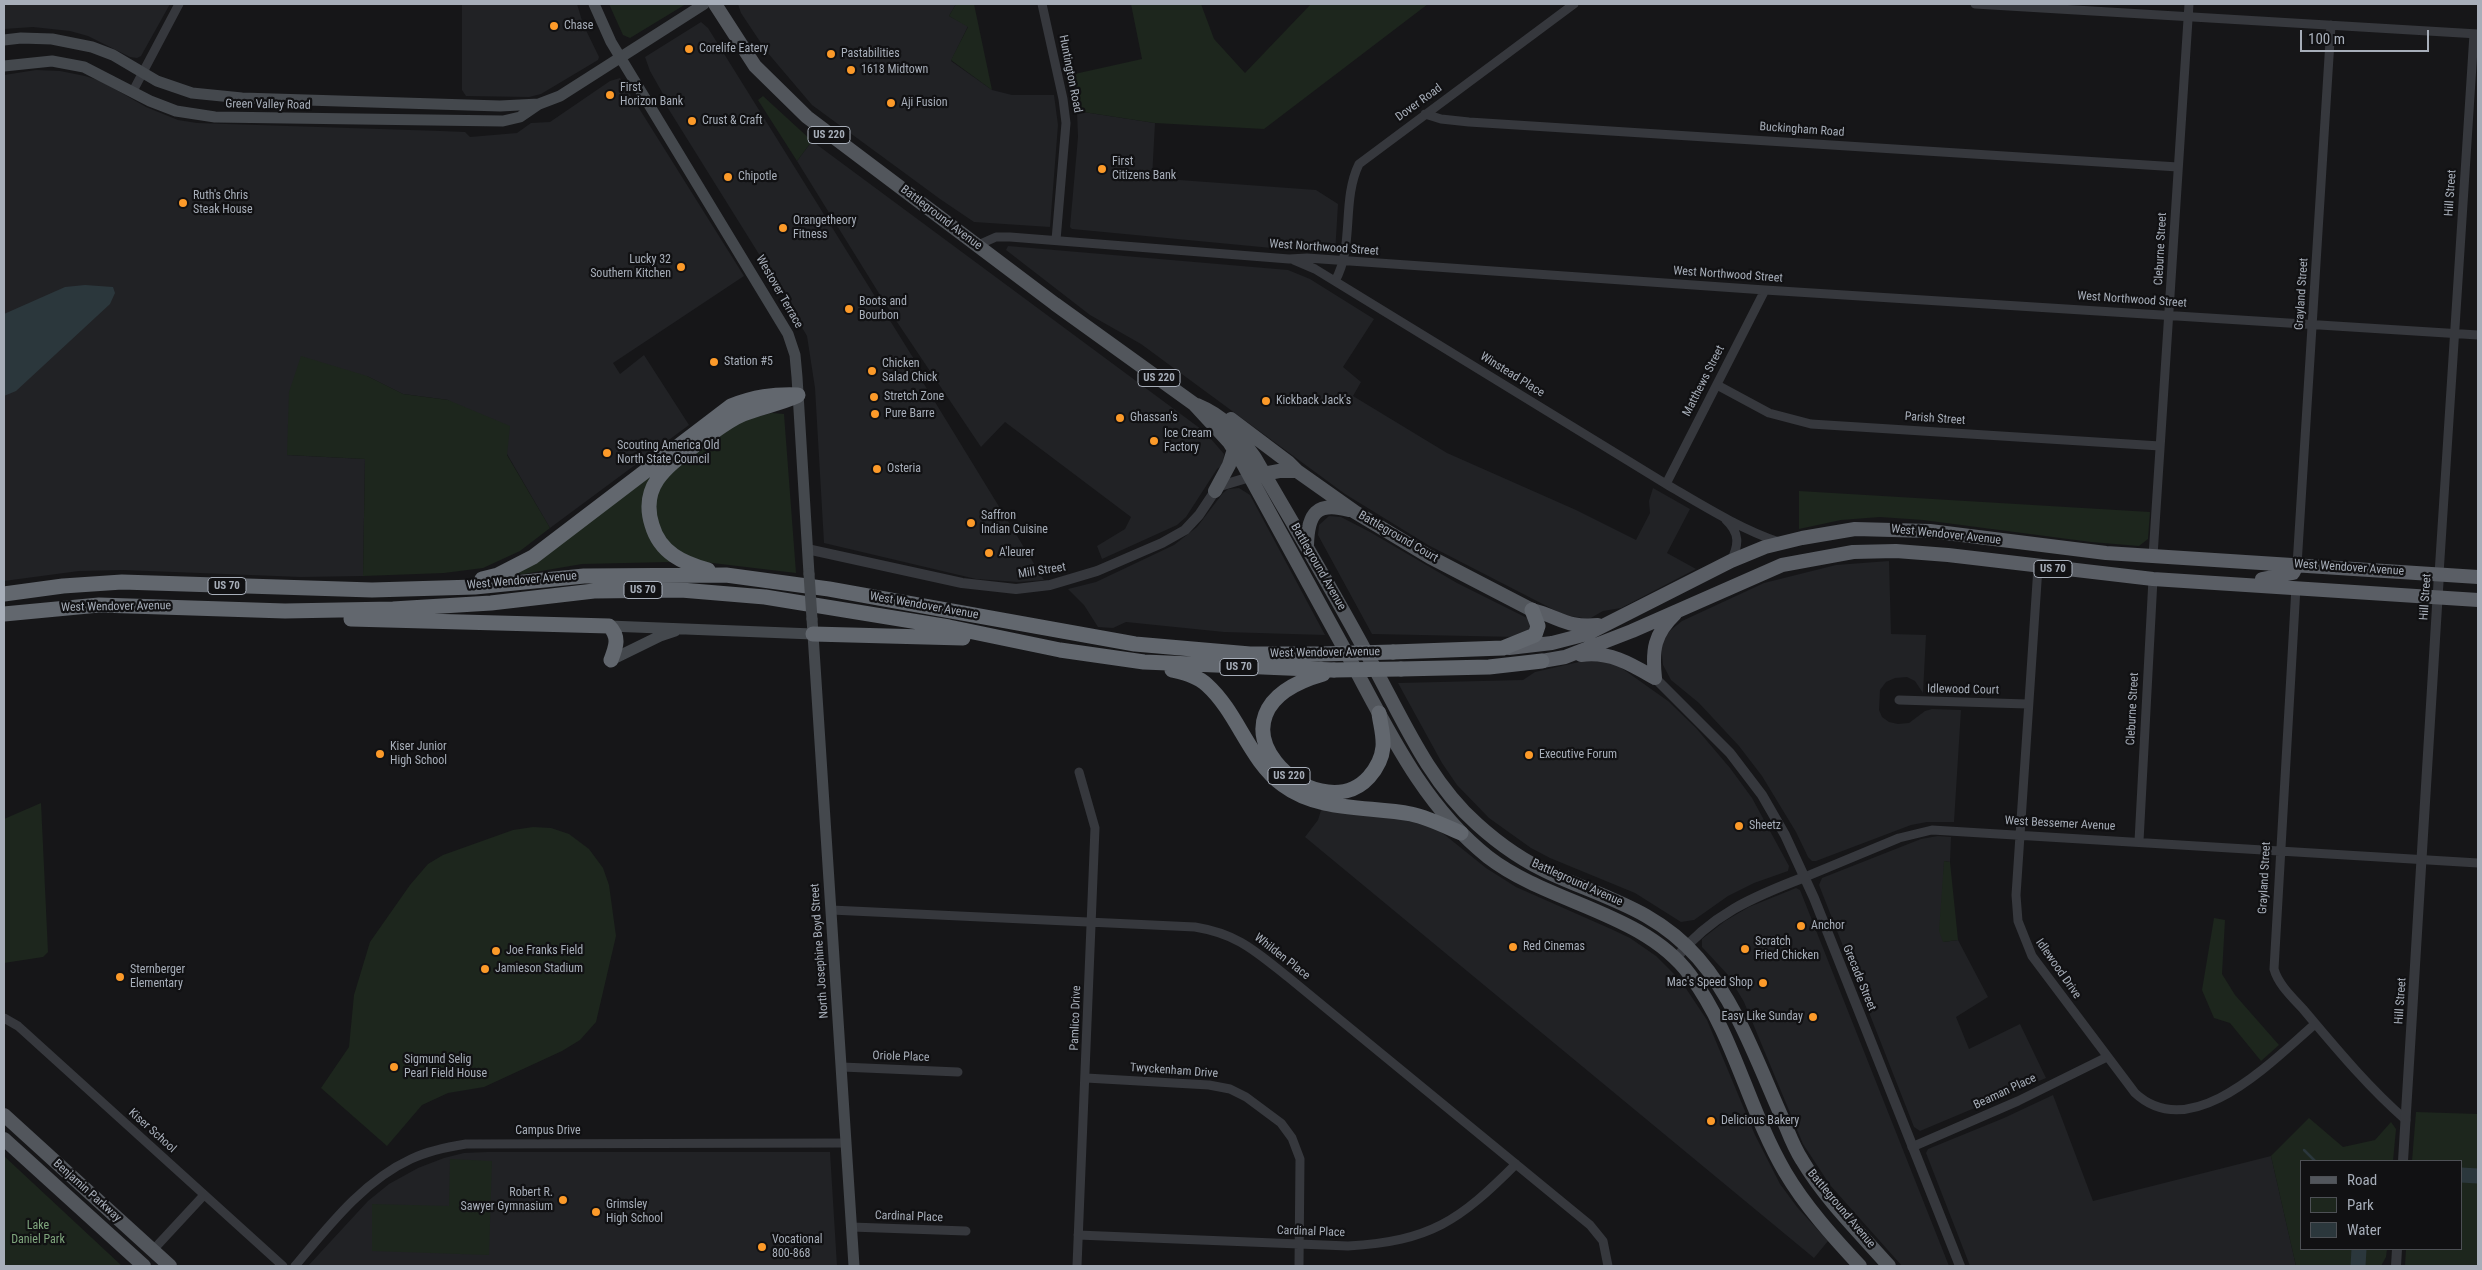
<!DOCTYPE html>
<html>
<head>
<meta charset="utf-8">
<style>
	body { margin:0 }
	#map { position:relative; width:2482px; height:1270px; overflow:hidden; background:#161618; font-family:"Roboto Condensed",sans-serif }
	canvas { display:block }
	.frame { position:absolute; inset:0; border:5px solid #a7aeb9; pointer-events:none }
	.legend { position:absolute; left:2300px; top:1160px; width:162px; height:90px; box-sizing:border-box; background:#111113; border:1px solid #4d5055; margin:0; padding:6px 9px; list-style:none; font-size:15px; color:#a7aeb9 }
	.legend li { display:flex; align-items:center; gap:10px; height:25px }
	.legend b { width:25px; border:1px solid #4d5055 }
	.scale { position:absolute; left:2300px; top:30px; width:129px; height:22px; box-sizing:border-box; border:2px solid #a7aeb9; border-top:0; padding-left:6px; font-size:15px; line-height:18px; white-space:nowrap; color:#a7aeb9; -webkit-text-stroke:4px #111113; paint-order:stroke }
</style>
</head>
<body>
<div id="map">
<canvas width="2482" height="1270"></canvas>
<div class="frame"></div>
<ul class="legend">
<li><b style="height:6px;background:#52565c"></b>Road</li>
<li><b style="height:14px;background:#1d261d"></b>Park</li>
<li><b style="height:14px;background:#2b373c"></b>Water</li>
</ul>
<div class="scale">100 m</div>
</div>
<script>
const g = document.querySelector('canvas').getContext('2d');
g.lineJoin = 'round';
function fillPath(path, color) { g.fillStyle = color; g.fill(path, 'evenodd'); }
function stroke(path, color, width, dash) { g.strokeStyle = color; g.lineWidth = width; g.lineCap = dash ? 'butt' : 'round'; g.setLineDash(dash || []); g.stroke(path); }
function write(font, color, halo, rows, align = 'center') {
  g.font = font + ' "Roboto Condensed",sans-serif'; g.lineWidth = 4.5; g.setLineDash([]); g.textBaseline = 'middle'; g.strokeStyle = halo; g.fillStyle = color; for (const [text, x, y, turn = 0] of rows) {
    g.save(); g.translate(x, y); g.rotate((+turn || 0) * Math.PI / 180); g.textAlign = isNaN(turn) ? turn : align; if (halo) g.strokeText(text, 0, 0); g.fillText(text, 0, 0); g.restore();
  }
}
const built = new Path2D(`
	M4,4H170L141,56L137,58L130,57L88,36L70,31L33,27L4,29Z
	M462,4H577L583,24L599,57L598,60L541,94L529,97L466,96L462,90Z
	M738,4H956L949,16L968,26L951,61L992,90L1012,95H1054L1058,125L1050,227L974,222L940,199L812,105L767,52L741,13Z
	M701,22L708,28L917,364L916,371L1044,580L1018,582L976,579L824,543L815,388L807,336L762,259L666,105L667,101L650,71L645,57Z
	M36,70L60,71L85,76L101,81L146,107L178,120L197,123L441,131L465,132L470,137L517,133L531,123L550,122L610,81L620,78L744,276L613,363L620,374L644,355L689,425L550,528L507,454L448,400L403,394L367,376L287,455L365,459L363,576L301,577L123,570L79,571L4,581V75Z
	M1077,111L1155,123L1152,178L1316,190L1338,204L1335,254L1072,229L1070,227L1078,137Z
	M812,141L1205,432L1224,454L1223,465L1217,469L1186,517L1177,525L1102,559L1097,546L1125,529L1131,517L1005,422L981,447L893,316L797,161Z
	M1008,246L1288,270L1310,279L1374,319L1343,367L1361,382L1353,396L1447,453L1576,510L1636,540L1650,513L1649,501L1653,488L1690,509L1667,553L1696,569L1621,608L1603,611L1589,619L1564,615L1428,545L1345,494L1141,344L1090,315L1006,250Z
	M1239,488L1250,495L1325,635L1224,632L1126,622L1113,628L1098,627L1084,605L1068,589L1096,582L1174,545L1197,527L1223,493L1228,489Z
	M1329,516L1341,517L1370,532L1457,583L1527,618L1530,626L1529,631L1518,637L1372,634L1318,535L1319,525Z
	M1889,561L1891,634L1926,635L1923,693L1915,681L1907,677L1895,678L1886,682L1880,690L1879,710L1882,717L1889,722L1898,724L1909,723L1925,711L1932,709L1961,710L1954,822H1927L1911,825L1816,861H1812L1808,857L1796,832L1762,776L1739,746L1699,703L1671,680L1663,665L1661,645L1666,634L1682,621L1764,583L1836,565Z
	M1592,659L1613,662L1668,701L1696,728L1730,768L1752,798L1789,866L1788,871L1754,883L1728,896L1694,920L1681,922L1635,893L1550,858L1531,848L1489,818L1457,785L1442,763L1398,683L1523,680L1535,672Z
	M1322,807L1411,818L1435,827L1486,868L1516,887L1611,929L1630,938L1656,956L1681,981L1707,1020L1755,1135L1780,1184L1797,1207L1828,1241L1814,1258L1305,837L1318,820Z
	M1938,836L1951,837L1950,862L1944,861L1943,942L1958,940L1988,997L1956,1017L1969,1049L2020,1024L2046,1078L1920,1131L1914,1127L1819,885L1822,878L1921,839Z
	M1796,888L1800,890L1949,1266H1902L1830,1185L1803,1144L1744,1002L1728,975L1702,947V939L1725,921L1749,907Z
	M2053,1095L2093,1201L2271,1156L2296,1266H1970L1926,1153L1928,1149L2004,1118Z
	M487,1152H830L837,1266H308L368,1201L389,1184L418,1168L444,1158L464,1153Z`);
const green = new Path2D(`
	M609,4H686L630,38L623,35Z
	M956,4H974L992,90L951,60L968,27L949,16Z
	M1131,4H1201L1214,39L1245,73L1311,4H1428L1264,129L1155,123L1077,111L1070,75L1142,59Z
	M763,96L812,141L797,161L758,100Z
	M301,356L367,376L403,394L448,400L510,426L507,455L550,528L520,551L483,568L444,573L363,576L365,459L287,455L289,392Z
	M772,413L784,414L796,573L704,562L676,551L660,531L654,504L657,491L671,470L741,421Z
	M658,465L647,489L670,562L582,564L512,576Z
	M1799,491L2150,512L2148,539L2139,546L2091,542L1923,520L1880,517L1841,520L1799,529Z
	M41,803L48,952L43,957L4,963V819Z
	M533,827L551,828L569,834L589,849L603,868L609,885L616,936L596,1022L580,1040L562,1051L484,1087L448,1093L422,1105L387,1146L321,1088L349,1047L354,995L370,942L410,885L428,864L443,855L513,830Z
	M1944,861L1950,862L1958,940L1943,942L1939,931Z
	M2214,918L2225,920L2222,974L2235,995L2279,1045L2261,1061L2230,1023L2214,1018L2202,990Z
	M2416,1112L2478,1114V1266H2405L2406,1249H2461V1161H2412Z
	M2309,1118L2343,1147L2375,1140L2391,1122L2396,1129L2393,1161H2301V1249H2387L2386,1257L2381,1266H2296L2271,1156Z
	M4,1156L122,1266H4Z
	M450,1159L492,1161L489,1255L372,1251V1204L449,1206Z`);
const water = new Path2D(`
	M85,285L113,287L115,293L110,304L16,391L4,396V314L65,287Z`);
const stream = new Path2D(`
	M2304,1150L2315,1161`);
const river = new Path2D(`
	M2461,1175L2478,1176
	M2358,1266L2359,1249`);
const minor = new Path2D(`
	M1042,4L1063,99L1066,123L1056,240
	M1975,4L2478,34
	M133,91L179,4
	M1425,114L1441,119L1469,122L2178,167
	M978,245L996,237H1010L1289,259L1307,258L1765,290L2478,335
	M1294,260L1315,269L1666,484C1702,505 1740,529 1779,542
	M1335,281C1355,246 1341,201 1359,164L1574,4
	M1717,385L1769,413L1811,424L2160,446
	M1666,484L1765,290
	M1726,520C1740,533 1739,545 1731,561
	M2153,556L2189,4
	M2297,565L2331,25
	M2038,567L2016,895L2018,921L2032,956L2135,1093C2192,1146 2273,1060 2315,1024
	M2439,574L2474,34
	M2296,587L2274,969C2278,984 2292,997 2303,1009C2335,1047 2368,1087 2406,1120
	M1899,700L2027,704
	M2139,841L2153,579
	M1805,877L1899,838L1932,830L2478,863
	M831,910L1195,927C1238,934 1255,951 1288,977L1590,1225L1603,1241L1608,1266
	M4,1018L18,1026L283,1266
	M842,1067L958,1072
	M1086,1078L1209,1085L1230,1089L1246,1097L1281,1123L1292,1138L1300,1159L1299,1266
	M1912,1147L2018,1101L2107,1057
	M851,1227L966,1231
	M1078,1235L1348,1246C1431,1241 1459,1221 1516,1164
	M153,1250L204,1195
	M295,1266C328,1227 363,1181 411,1159C428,1151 447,1147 466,1144L846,1143
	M1077,1266L1095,828L1079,772`);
const tertiary = new Path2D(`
	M807,549L962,583L1016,589L1050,585L1097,571L1162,543L1185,530L1199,515L1215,491L1220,486L1250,477
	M1655,678L1730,753L1762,795L1785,835L1814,898L1960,1266
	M1675,959C1711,915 1752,897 1805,877
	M2403,1161L2439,574
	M2396,1266L2397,1249`);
const secondary = new Path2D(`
	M594,4L611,42L788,334L795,355L797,377L809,574
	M4,40L21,38L52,39L92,47L113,55L157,81L192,93L242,98L500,106L539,104L560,96L704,4
	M4,66L52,61L84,67L150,101L176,111L215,117L503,121L520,117L539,104
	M812,619L854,1266
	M609,626L813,634
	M611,660L660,636L675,631`);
const primary = new Path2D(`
	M715,4L755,66L807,117L1055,304L1194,404L1229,442L1243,464C1277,527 1312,589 1346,652C1386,725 1421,804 1488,857C1549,904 1643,912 1690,975C1734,1034 1748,1109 1785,1172C1805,1206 1833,1237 1860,1266
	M1197,405C1226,417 1237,433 1255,458C1293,524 1332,589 1368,656C1400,713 1427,780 1477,824C1499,844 1525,862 1552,874C1607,899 1656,910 1698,958C1738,1004 1759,1067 1784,1122C1789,1134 1794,1148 1802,1160C1825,1199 1859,1232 1889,1266
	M1231,419L1288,462L1297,471
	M1258,475L1279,471H1297L1355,512L1430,557L1532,610
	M1215,491L1229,465L1234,449
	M1307,545C1308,514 1316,501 1349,510
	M4,1115L170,1266
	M4,1139L144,1266`);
const trunk = new Path2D(`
	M2262,579L2293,573L2297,565
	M1532,610C1560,617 1566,628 1598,625
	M1509,648L1552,643L1587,634L1731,561L1765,547L1802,538L1855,529L1930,531L2106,553L2478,577
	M1581,655C1610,651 1631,664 1655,678
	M1542,661L1565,657L1632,631L1782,565L1853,552L1896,551L1948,555L2153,579L2478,600
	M1655,678C1652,650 1654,634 1675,614`);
const motorway = new Path2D(`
	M708,570C683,563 660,553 652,525C639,484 669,465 698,443C713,433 726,421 743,414C761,407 779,404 797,396
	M482,579L498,575L533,557L731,406C754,397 773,394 798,395
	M4,594L63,586L122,582L372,590L475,587L584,576L726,575L829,589L1135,644L1250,654H1321
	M4,614L99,605L285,611L393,609L491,603L594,591L681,590L765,597L949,627L1060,650L1144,662L1334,670
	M351,619L609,626C620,637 616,647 611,660
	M813,634L963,638
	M1393,652L1503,648L1535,635L1538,626L1532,610
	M1401,669L1489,667L1542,661
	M1172,670C1184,673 1198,676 1207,685C1238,713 1249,760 1283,785C1319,812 1369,806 1411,814C1429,818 1445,826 1461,833
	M1323,674C1187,713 1317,835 1369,777C1376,769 1382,758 1383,747C1384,735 1380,723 1379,713`);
const secondaryBridge = new Path2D(`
	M809,574L812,619`);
const motorwayBridge = new Path2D(`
	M1321,654L1393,652
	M1334,670L1401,669`);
const markers = [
	[554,26,5,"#fc9a29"],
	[689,49,5,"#fc9a29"],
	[831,54,5,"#fc9a29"],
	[851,70,5,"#fc9a29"],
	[610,95,5,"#fc9a29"],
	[891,103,5,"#fc9a29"],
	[692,121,5,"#fc9a29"],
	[1102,169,5,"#fc9a29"],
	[728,177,5,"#fc9a29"],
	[183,203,5,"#fc9a29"],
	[783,228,5,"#fc9a29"],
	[681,267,5,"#fc9a29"],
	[849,309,5,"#fc9a29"],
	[714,362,5,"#fc9a29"],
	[872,371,5,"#fc9a29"],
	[874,397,5,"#fc9a29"],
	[1266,401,5,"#fc9a29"],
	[875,414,5,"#fc9a29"],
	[1120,418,5,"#fc9a29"],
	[1154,441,5,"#fc9a29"],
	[607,453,5,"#fc9a29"],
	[877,469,5,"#fc9a29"],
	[971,523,5,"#fc9a29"],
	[989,553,5,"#fc9a29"],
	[380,754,5,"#fc9a29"],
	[1529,755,5,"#fc9a29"],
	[1739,826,5,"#fc9a29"],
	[1801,926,5,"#fc9a29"],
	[1513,947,5,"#fc9a29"],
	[1745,949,5,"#fc9a29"],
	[496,951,5,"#fc9a29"],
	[485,969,5,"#fc9a29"],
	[120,977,5,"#fc9a29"],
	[1763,983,5,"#fc9a29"],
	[1813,1017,5,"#fc9a29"],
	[394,1067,5,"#fc9a29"],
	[1711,1121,5,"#fc9a29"],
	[563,1200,5,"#fc9a29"],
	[596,1212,5,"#fc9a29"],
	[762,1247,5,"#fc9a29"]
];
const shields = [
	[829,135,42],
	[1159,378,42],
	[2053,569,38],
	[227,586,38],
	[643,590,38],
	[1239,667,38],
	[1289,776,42]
];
const shieldNames = [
	["US 220",829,135],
	["US 220",1159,378],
	["US 70",2053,569],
	["US 70",227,586],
	["US 70",643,590],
	["US 70",1239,667],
	["US 220",1289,776]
];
const poiNames = [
	["Chase",564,26],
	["Corelife Eatery",699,49],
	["Pastabilities",841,54],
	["1618 Midtown",861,70],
	["First",620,88],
	["Horizon Bank",620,102],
	["Aji Fusion",901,103],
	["Crust & Craft",702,121],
	["First",1112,162],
	["Citizens Bank",1112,176],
	["Chipotle",738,177],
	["Ruth's Chris",193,196],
	["Steak House",193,210],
	["Orangetheory",793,221],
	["Fitness",793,235],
	["Lucky 32",671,260,"right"],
	["Southern Kitchen",671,274,"right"],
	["Boots and",859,302],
	["Bourbon",859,316],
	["Station #5",724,362],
	["Chicken",882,364],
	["Salad Chick",882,378],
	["Stretch Zone",884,397],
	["Kickback Jack's",1276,401],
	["Pure Barre",885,414],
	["Ghassan's",1130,418],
	["Ice Cream",1164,434],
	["Factory",1164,448],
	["Scouting America Old",617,446],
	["North State Council",617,460],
	["Osteria",887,469],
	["Saffron",981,516],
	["Indian Cuisine",981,530],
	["A'leurer",999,553],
	["Kiser Junior",390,747],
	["High School",390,761],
	["Executive Forum",1539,755],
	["Sheetz",1749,826],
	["Anchor",1811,926],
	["Scratch",1755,942],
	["Fried Chicken",1755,956],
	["Red Cinemas",1523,947],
	["Joe Franks Field",506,951],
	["Jamieson Stadium",495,969],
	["Sternberger",130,970],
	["Elementary",130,984],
	["Mac's Speed Shop",1753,983,"right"],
	["Easy Like Sunday",1803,1017,"right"],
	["Sigmund Selig",404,1060],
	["Pearl Field House",404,1074],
	["Delicious Bakery",1721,1121],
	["Robert R.",553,1193,"right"],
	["Sawyer Gymnasium",553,1207,"right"],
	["Grimsley",606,1205],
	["High School",606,1219],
	["Vocational",772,1240],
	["800-868",772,1254]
];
const streetNames = [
	["Huntington Road",1070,74,79],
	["Dover Road",1419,103,-36],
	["Green Valley Road",268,105,1],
	["Buckingham Road",1802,130,4],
	["Hill Street",2451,193,-86],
	["Battleground Avenue",941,218,37],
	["West Northwood Street",1324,248,4],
	["Cleburne Street",2161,249,-87],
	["West Northwood Street",1728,275,4],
	["Westover Terrace",779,292,60],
	["Grayland Street",2302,294,-86],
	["West Northwood Street",2132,300,4],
	["Winstead Place",1512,375,32],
	["Matthews Street",1704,381,-63],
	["Parish Street",1935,419,4],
	["West Wendover Avenue",1946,535,6],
	["Battleground Court",1398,537,30],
	["Battleground Avenue",1318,567,60],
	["West Wendover Avenue",2349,568,4],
	["Mill Street",1042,571,-9],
	["West Wendover Avenue",522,581,-5],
	["Hill Street",2426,597,-86],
	["West Wendover Avenue",924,606,10],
	["West Wendover Avenue",116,607,-1],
	["West Wendover Avenue",1325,653,-1],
	["Idlewood Court",1963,690,1],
	["Cleburne Street",2133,709,-87],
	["West Bessemer Avenue",2060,824,3],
	["Grayland Street",2265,878,-87],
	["Battleground Avenue",1577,883,24],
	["North Josephine Boyd Street",820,951,-94],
	["Whilden Place",1282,957,38],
	["Idlewood Drive",2058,969,55],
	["Grecade Street",1859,978,68],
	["Hill Street",2401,1001,-86],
	["Pamlico Drive",1076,1018,-88],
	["Oriole Place",901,1057,2],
	["Twyckenham Drive",1174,1071,4],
	["Beaman Place",2005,1092,-25],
	["Kiser School",152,1131,42],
	["Campus Drive",548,1131],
	["Benjamin Parkway",87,1191,42],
	["Battleground Avenue",1841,1209,50],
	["Cardinal Place",909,1217,2],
	["Cardinal Place",1311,1232,2]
];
const parkNames = [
	["Lake",38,1226],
	["Daniel Park",38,1240]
];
fillPath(built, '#212225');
fillPath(green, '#1d261d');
fillPath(water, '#2b373c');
stroke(stream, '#2b373c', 2.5);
stroke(river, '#2b373c', 15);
stroke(minor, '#36383d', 9);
stroke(tertiary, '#36383d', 10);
stroke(secondary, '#44484d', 11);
stroke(primary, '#52565c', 14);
stroke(trunk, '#5a5e65', 14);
stroke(motorway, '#62676e', 15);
stroke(secondaryBridge, '#44484d', 11);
stroke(motorwayBridge, '#62676e', 15);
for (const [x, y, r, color] of markers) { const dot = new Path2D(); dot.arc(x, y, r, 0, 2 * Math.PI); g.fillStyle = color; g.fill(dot); stroke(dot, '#111113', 2); }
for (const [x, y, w] of shields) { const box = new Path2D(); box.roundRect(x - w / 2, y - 8.5, w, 17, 4); g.fillStyle = '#111113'; g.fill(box); stroke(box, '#a7aeb9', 1); }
write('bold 11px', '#a7aeb9', null, shieldNames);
write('12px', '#a7aeb9', '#111113', poiNames, 'left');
write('12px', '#a7aeb9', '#111113', streetNames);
write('12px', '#7fa57d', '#111113', parkNames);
</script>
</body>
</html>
